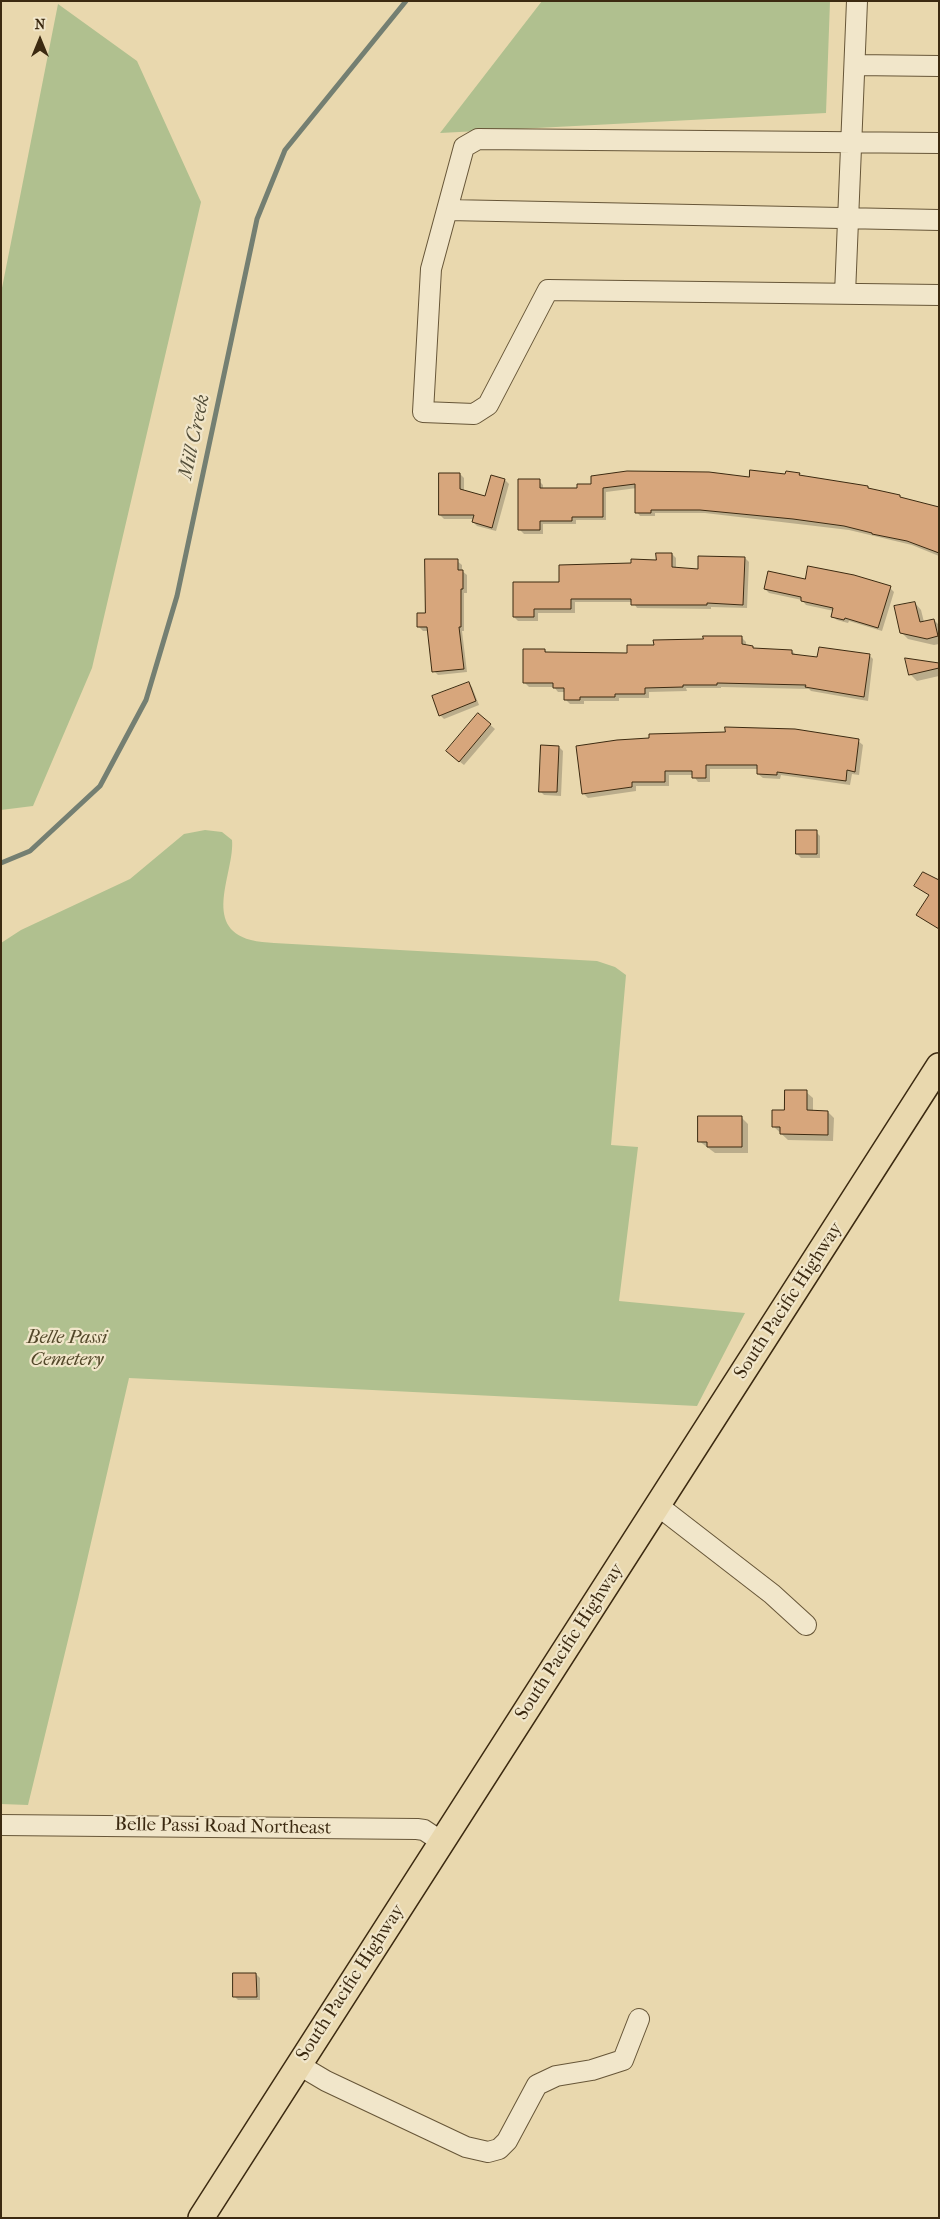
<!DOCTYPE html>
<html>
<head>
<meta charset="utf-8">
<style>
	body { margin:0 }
	#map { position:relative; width:940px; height:2219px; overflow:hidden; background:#e9d8ae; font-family:"IM FELL French Canon",serif }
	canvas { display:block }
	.frame { position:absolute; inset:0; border:2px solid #3c2a11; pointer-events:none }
	.north { position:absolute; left:15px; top:15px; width:50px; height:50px; -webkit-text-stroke:4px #f1e6ca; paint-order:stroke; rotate:0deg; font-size:14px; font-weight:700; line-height:20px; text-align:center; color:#3c2a11 }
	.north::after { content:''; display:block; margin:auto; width:18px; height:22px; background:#3c2a11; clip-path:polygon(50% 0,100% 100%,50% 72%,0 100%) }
</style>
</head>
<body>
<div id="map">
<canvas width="940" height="2219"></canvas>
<div class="frame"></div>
<div class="north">N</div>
</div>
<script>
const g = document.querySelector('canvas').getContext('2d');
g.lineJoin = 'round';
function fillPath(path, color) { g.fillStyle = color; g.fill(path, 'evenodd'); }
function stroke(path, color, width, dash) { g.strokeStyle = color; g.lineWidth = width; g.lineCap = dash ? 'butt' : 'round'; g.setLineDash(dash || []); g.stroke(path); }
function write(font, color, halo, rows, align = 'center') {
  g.font = font + ' "IM FELL French Canon",serif'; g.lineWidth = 4.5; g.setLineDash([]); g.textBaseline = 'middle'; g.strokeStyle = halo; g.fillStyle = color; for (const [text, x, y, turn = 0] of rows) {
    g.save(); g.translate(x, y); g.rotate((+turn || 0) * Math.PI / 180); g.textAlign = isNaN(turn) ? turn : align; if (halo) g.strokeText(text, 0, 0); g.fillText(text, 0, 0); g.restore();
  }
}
const green = new Path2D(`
	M542,1H830L826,113L440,133Z
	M58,4L137,61L201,202L92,668L33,806L1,810V293Z
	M205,830L222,832L232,840C235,872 201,927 251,940C258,942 266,942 274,943L597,961L615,967L626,975L611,1145L638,1147L619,1301L745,1313L697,1406L129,1378L78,1599L28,1805L1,1804V943L21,930L130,879L184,834Z`);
const shadow = new Path2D(`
	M460,474L464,478V491L486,497L492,476L505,480L509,484L496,531L477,526L473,522L474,519H444L440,515Z
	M799,474L802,477L868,487L871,490L899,496L939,522V556L912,545L849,530L705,513H655V516H640L637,512V488L606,492V520H576V524H543V534H524L520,530L539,481L543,485V489H578V485L750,478Z
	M672,554L676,558V569L699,570L745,558L749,562L747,608L711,607V609L637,608L633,602H575V613H538V621H518L514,617L560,583L632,564L657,561Z
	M457,561L462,565V571L467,575V593H464V631H462L467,672L438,675L434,671L429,631H423L419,627Z
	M806,581L890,588L894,592L882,631L849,621L848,623L837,620L832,616L834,611L806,605L802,600L769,593L765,589Z
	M915,603L921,610L924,622L934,620L939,625V644L934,645L908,639L901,632Z
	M742,638L746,642V646L755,649L792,651L796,655L818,658L869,655L873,659L868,701L811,691L809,689L721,687V688H686L687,691L649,692V698H619V701H584V704H570L566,700V692H558L554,687H529L524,682L545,650L547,653L628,654L655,646Z
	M939,664V676L917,681L910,674Z
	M468,683L472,687L479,705L444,719L440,715Z
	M478,714L495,729L464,765L451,755Z
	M858,741L863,745L859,775L852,774L850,785L781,775L780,779L763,778L758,774L759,769H710V782H698L693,775H669V786H636V791L588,798L583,793L577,747Z
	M559,747L563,751L561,796L544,795L540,791Z
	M816,832L820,836V858H801L797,854Z
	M806,1092L813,1098V1112H828L834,1118L833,1141L788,1140L773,1126Z
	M742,1118L748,1124V1153H715L699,1141Z
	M256,1974L260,1978V2000H238L234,1996Z`);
const stream = new Path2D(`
	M1,863L30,851L100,786L146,700L177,596L257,219L285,150L406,1`);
const building = new Path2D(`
	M750,470L785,474L786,471L800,473L799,475L868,486V488L900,495V497L939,507V553L907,541L872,534V533L844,526L793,519L700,510H651V513H635V484L603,488V517H572V521H540V530H518V479H540V488H577V484H591V476L627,471L709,472L749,477Z
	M439,473H460V489L485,496L491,475L505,479L492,528L472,522L474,515H439Z
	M656,553H672V567L698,569V556L745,557L743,605L707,603V605H631V599H571V609H534V617H513V582H559V565L631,563V559L656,560Z
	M425,559H458V570H463V589H461V627H459L464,669L432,672L427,627H417V613H425Z
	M808,566L854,575L891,586L878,628L845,618L844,620L831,617L833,608L801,601V597L764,589L768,571L805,579Z
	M915,602L920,622L934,619L938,636L927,639L900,633L894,606Z
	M703,636H742V644L753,646V648L792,650V654L817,657L819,647L870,654L864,697L805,687L806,685L717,683V685H683V687L645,688V694H615V697H580V700H564V688H553V683H523V649H545V652L627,653V645H654L653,640L703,639Z
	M905,658L939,663V668L909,675Z
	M469,682L476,701L439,716L432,696Z
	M478,713L491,724L459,762L446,751Z
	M725,727L795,729L859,739L855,772L847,770L846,781L777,772V775L757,774V765H706V778H692V771H665V782H632V787L582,794L576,746L617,740L649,738V734L725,732Z
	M541,745L559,746L557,792H539Z
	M796,830H817V854H796Z
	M923,872L939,880V929L916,915L929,895L914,886Z
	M785,1090H807V1110L828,1111V1135L780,1134V1127H772V1110H784Z
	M698,1116H742V1147H707V1142H698Z
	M233,1973H256L257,1997H233Z`);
const minor = new Path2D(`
	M855,65L939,66
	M939,143L478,139L464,147L431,269L423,412L474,414L488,405L548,290L939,295
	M448,210L939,220
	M845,294L857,1
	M657,1505L772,1594L806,1625
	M1,1825L417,1829L424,1830L442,1842
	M299,2065L326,2081L466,2147L488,2152L499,2149L507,2141L537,2085L556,2076L592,2070L623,2060L639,2019`);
const major = new Path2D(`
	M201,2218L939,1066`);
const streetNames = [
	["South Pacific Highway",789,1301,-57],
	["South Pacific Highway",570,1642,-57],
	["Belle Passi Road Northeast",223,1827,1],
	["South Pacific Highway",351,1983,-57]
];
const parkNames = [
	["Belle Passi",67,1338],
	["Cemetery",67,1360]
];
const waterNames = [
	["Mill Creek",195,437,-78]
];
fillPath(green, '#b0c08f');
fillPath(shadow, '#0003');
stroke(stream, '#747f72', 5);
fillPath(building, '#d7a67c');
stroke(building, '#3c2a11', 1);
stroke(minor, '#675638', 22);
stroke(major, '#3c2a11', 28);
stroke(minor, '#f1e6ca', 20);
stroke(major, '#e9d8ae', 25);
write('19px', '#3c2a11', '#f1e6ca', streetNames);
write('italic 19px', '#53482a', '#f1e6ca', parkNames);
write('italic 20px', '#534e39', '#f1e6ca', waterNames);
</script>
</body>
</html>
